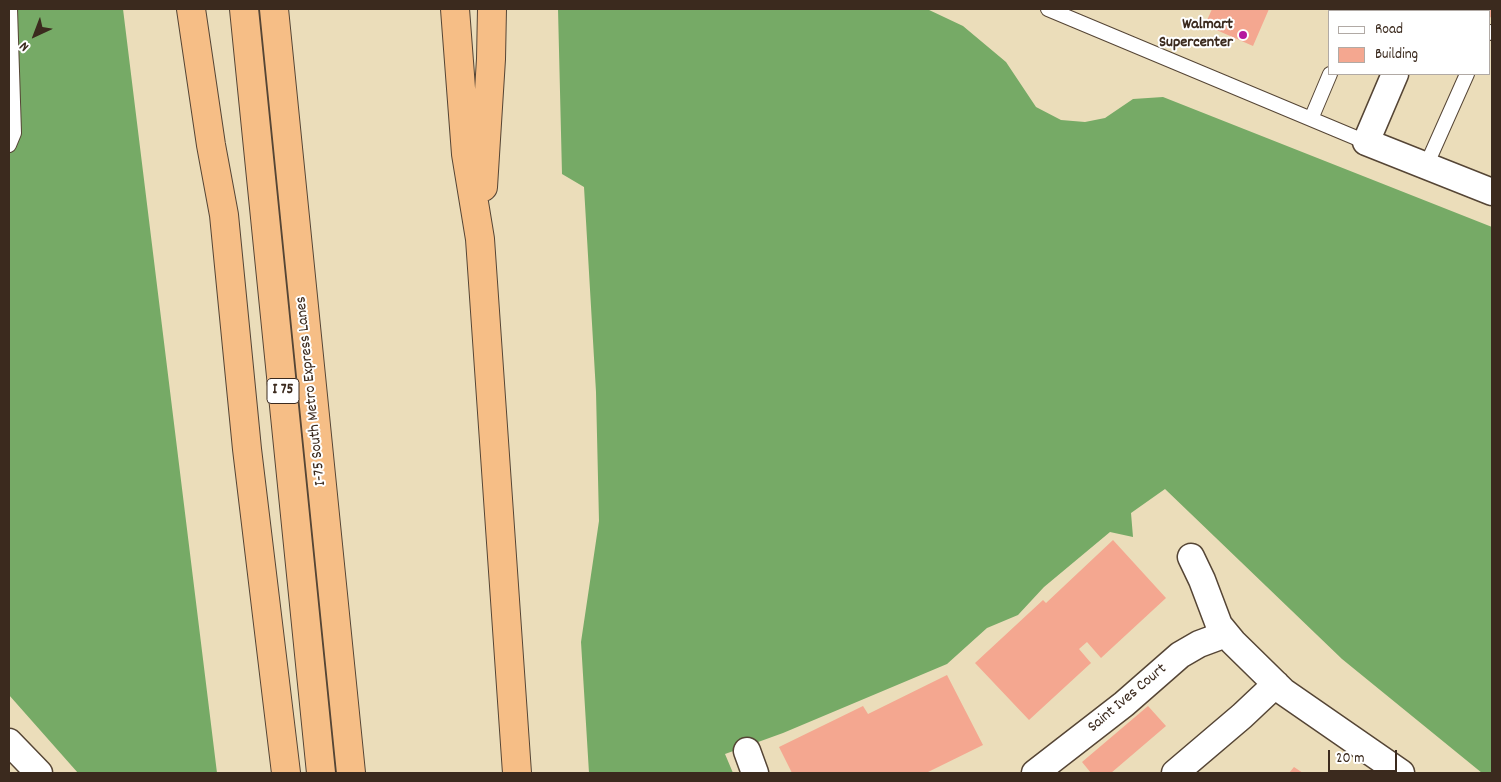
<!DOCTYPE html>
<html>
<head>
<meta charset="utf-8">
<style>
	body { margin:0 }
	#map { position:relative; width:1501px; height:782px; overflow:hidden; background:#ebddba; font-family:Dekko,sans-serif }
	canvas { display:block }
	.frame { position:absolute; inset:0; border:10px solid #3b2a1e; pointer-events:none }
	.legend { position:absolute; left:1328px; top:10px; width:162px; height:65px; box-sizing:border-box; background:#fff; border:1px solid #b1aaa5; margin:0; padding:6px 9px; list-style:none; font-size:15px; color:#3b2a1e }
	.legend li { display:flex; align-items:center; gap:10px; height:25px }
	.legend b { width:25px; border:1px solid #b1aaa5 }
	.north { position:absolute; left:10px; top:10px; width:50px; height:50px; -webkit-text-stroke:4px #fff; paint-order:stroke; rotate:223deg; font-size:14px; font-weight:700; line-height:20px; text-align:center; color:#3b2a1e }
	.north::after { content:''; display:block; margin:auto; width:18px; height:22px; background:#3b2a1e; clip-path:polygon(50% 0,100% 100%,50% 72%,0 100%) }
	.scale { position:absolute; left:1328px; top:750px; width:69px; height:22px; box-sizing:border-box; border:2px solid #3b2a1e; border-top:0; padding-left:6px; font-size:15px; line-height:18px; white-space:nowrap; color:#3b2a1e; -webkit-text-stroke:4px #fff; paint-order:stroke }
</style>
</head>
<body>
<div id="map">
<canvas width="1501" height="782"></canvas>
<div class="frame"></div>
<ul class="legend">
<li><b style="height:6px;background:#fff"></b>Road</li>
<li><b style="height:14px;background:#f4a790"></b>Building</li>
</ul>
<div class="north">N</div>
<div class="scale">20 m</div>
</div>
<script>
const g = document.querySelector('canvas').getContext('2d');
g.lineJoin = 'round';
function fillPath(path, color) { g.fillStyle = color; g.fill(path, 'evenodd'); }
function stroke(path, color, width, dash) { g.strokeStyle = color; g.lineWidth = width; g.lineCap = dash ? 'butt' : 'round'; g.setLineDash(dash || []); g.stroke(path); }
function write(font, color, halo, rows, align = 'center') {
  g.font = font + ' Dekko,sans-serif'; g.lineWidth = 4; g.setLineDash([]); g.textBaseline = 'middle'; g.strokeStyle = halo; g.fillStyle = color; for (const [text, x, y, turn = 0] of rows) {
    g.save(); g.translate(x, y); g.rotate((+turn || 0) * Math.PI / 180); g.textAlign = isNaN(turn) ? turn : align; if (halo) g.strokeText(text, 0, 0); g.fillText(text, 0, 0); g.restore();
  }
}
const forest = new Path2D(`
	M9,9H123L217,773H78L9,695Z
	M558,9H927L963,26L1006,62L1036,107L1061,120L1085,122L1105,118L1133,99L1163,97L1492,227V773H1482L1342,659L1165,489L1131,513L1133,537L1110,532L1044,587L1018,615L987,628L947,664L783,733L725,754L733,773H589L581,642L599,521L596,392L584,187L562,174Z`);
const building = new Path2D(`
	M1212,9H1269L1253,46L1205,25Z
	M1469,9H1492V18L1490,17V11H1475Z
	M1113,540L1166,598L1101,658L1087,642L1079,649L1091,663L1029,720L975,663L1043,600L1046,603Z
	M947,675L983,745L926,773H792L779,747L863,706L868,714Z
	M1148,706L1166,726L1111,773H1091L1082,762Z
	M1294,767L1303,773H1289Z`);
const lane = new Path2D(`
	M1048,9L1366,142
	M1356,11L1357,9
	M1490,32L1492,33
	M1311,119L1330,74
	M9,145L14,133L10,9
	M1426,166L1467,74`);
const street = new Path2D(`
	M1421,11L1422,9
	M1395,74L1366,142L1492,192
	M1191,557L1202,580L1219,625L1233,642L1284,692L1401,773
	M9,742L39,773
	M747,751L755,773
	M1035,773L1124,704L1180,655L1199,644L1226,634
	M1175,773L1242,716L1276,684`);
const highway = new Path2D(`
	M191,9L211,145L224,215L247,449L286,773
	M244,9L321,773
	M274,9L351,773
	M455,9L466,154L480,239L517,773
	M483,187L491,59L492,9`);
const markers = [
	[1243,35,5,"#b5179e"]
];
const shields = [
	[283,391,32]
];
const shieldNames = [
	["I 75",283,391]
];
const poiNames = [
	["Walmart",1233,26],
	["Supercenter",1233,44]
];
const streetNames = [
	["I-75 South Metro Express Lanes",312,391,-96],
	["Saint Ives Court",1128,699,-40]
];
fillPath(forest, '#76aa66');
fillPath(building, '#f4a790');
stroke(lane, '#554535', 16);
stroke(street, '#554535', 29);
stroke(highway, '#554535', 30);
stroke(lane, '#fff', 14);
stroke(street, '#fff', 26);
stroke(highway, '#f6be86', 28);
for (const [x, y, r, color] of markers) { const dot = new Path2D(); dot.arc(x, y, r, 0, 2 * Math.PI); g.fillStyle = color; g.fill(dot); stroke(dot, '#fff', 2); }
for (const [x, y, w] of shields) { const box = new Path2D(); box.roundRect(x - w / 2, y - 12.5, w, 25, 4); g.fillStyle = '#fff'; g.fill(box); stroke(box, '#3b2a1e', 1); }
write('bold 15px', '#3b2a1e', null, shieldNames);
write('bold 16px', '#3b2a1e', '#fff', poiNames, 'right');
write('16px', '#3b2a1e', '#fff', streetNames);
</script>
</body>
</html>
